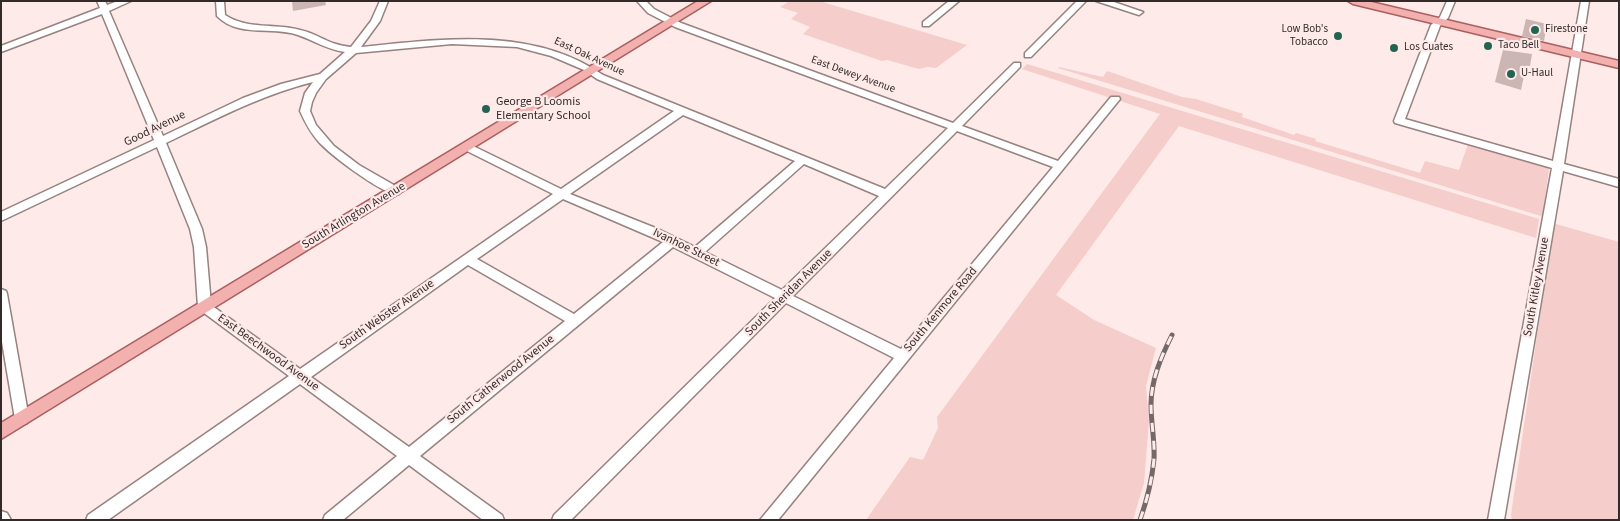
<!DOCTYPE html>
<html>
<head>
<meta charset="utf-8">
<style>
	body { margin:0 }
	#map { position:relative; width:1620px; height:521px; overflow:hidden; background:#fdeae9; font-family:"Source Sans 3",sans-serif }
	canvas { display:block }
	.frame { position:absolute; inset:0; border:2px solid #332b2a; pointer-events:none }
</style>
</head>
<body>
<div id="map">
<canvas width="1620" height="521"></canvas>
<div class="frame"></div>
</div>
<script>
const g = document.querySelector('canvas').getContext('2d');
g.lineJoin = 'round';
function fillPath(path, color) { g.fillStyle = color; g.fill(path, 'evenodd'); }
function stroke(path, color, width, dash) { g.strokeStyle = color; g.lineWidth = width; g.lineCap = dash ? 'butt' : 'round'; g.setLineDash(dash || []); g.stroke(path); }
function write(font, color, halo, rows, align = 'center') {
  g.font = font + ' "Source Sans 3",sans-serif'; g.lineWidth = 4.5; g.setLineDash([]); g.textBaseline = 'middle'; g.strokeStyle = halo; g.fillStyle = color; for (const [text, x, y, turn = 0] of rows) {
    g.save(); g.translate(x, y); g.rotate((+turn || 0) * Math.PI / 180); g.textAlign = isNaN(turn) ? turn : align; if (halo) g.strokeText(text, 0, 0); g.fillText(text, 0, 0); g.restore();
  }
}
const green = new Path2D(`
	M790,1H819L967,45L936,68L927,67L919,69L887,60L882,61L803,34L810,27L791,19L798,13L780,7Z
	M1027,64L1539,219L1536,238L1179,126L1056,295L1094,320L1156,348L1146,386L1149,421L1144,483L1133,520H866L910,457L923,460L938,428L937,417L1160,114L1022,69Z
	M1059,67L1103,77L1107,71L1182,97L1196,99L1243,114L1242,117L1294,135L1296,133L1316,139L1315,141L1420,173L1425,161L1459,170L1468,144L1544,165L1549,169L1543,214L1541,216L1058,68Z
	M1556,224L1619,242V520H1512L1511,515L1553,225Z`);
const building = new Path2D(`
	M292,1H325L326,5L293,11Z
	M1526,19L1547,24L1544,41L1522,36Z
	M1503,50L1532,54L1530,66H1526L1521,90L1495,82Z`);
const minor = new Path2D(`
	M97,1H105L107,5L118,1H131L109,11L163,136L243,98L281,84L320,74L345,52C326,49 315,41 298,35C272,26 238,38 217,16L216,1H224L225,15C248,30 275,23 300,30C319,34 328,45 351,47L371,21L380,1H388L380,21L361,47C442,39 532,26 603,75L885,189L948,128L675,27L648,13L637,1H646L654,9L681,23L953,123L1014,63H1020V67L962,126L1058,161L1111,97H1119L1120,99L778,520H760L894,358L786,303L571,520H552L554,515L775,298L673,247L420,456L502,515L504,520H483L409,465L343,520H323L325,515L397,456L300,384L108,520H86L88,515L289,376L200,310L198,307L194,247L190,229L157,147L1,221V212L154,140L102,14L1,52V46L100,8ZM452,44L517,47L551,56L584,70L597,79L674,111L561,189L471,145H463L462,147L463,149L553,194L300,369L211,305L206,247L202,229L166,143C214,120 261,95 313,82L305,93L300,111C305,122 310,132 318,141C328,153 385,197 399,194L401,191L399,188L359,165L334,146L316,125L310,111L312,102L316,93L326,79L356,53ZM683,115L795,161L695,247L658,229L570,194ZM957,131L1053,167L901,349L793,296ZM804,164L879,196L782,290L705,252ZM563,199L663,242L574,314L477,259ZM468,265L565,321L409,447L311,377Z
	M949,1H959L929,26H923V22Z
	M1077,1H1086L1031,57H1025V53Z
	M1096,1H1111L1143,12L1139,15Z
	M1447,1H1455L1448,18L1440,26L1405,119L1553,161L1581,1H1589L1564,164L1619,179V187L1563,171L1504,520H1488L1552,168L1395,123L1394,121L1431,25L1440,17Z
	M1,289L6,291L7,294L29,419L27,423L22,425L17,423L15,419L1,336Z
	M1,511L7,513L11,520H1Z`);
const major = new Path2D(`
	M698,1H711L1,439V423Z
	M1348,1H1367L1619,61V68L1353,4Z`);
const rail = new Path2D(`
	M1140,520C1147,500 1152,480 1154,459C1155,441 1151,423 1151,405C1151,380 1161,357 1172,335`);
const markers = [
	[1535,30,5,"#236351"],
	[1338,36,5,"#236351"],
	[1488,46,5,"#236351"],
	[1394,48,5,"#236351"],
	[1511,74,5,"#236351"],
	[486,109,5,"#236351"]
];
const farPoinames = [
	["Low Bob's",1328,30,"right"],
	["Tobacco",1328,43,"right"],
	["Firestone",1545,30],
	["Taco Bell",1498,46],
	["Los Cuates",1404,48],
	["U-Haul",1521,74]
];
const farStreetnames = [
	["East Oak Avenue",589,57,25],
	["East Dewey Avenue",853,75,20]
];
const poiNames = [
	["George B Loomis",496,102],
	["Elementary School",496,116]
];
const streetNames = [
	["Good Avenue",155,129,-26],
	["South Arlington Avenue",354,216,-31],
	["Ivanhoe Street",686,248,26],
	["South Kitley Avenue",1537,287,-80],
	["South Sheridan Avenue",789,293,-45],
	["South Kenmore Road",941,310,-50],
	["South Webster Avenue",387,315,-35],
	["East Beechwood Avenue",268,353,36],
	["South Catherwood Avenue",501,380,-39]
];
fillPath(green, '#f5cdcb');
fillPath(building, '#cbb6b4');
stroke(minor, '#968280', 3);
stroke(major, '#a95f5e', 3);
fillPath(minor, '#fff');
fillPath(major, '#f2b0af');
stroke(rail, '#746968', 5);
stroke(rail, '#fdeae9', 3, [9]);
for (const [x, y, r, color] of markers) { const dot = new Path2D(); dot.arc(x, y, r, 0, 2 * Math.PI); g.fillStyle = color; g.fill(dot); stroke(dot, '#fdeae9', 2); }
write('11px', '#332b2a', '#fdeae9', farPoinames, 'left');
write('11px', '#332b2a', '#fdeae9', farStreetnames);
write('12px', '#332b2a', '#fdeae9', poiNames, 'left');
write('12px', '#332b2a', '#fdeae9', streetNames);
</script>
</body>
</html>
